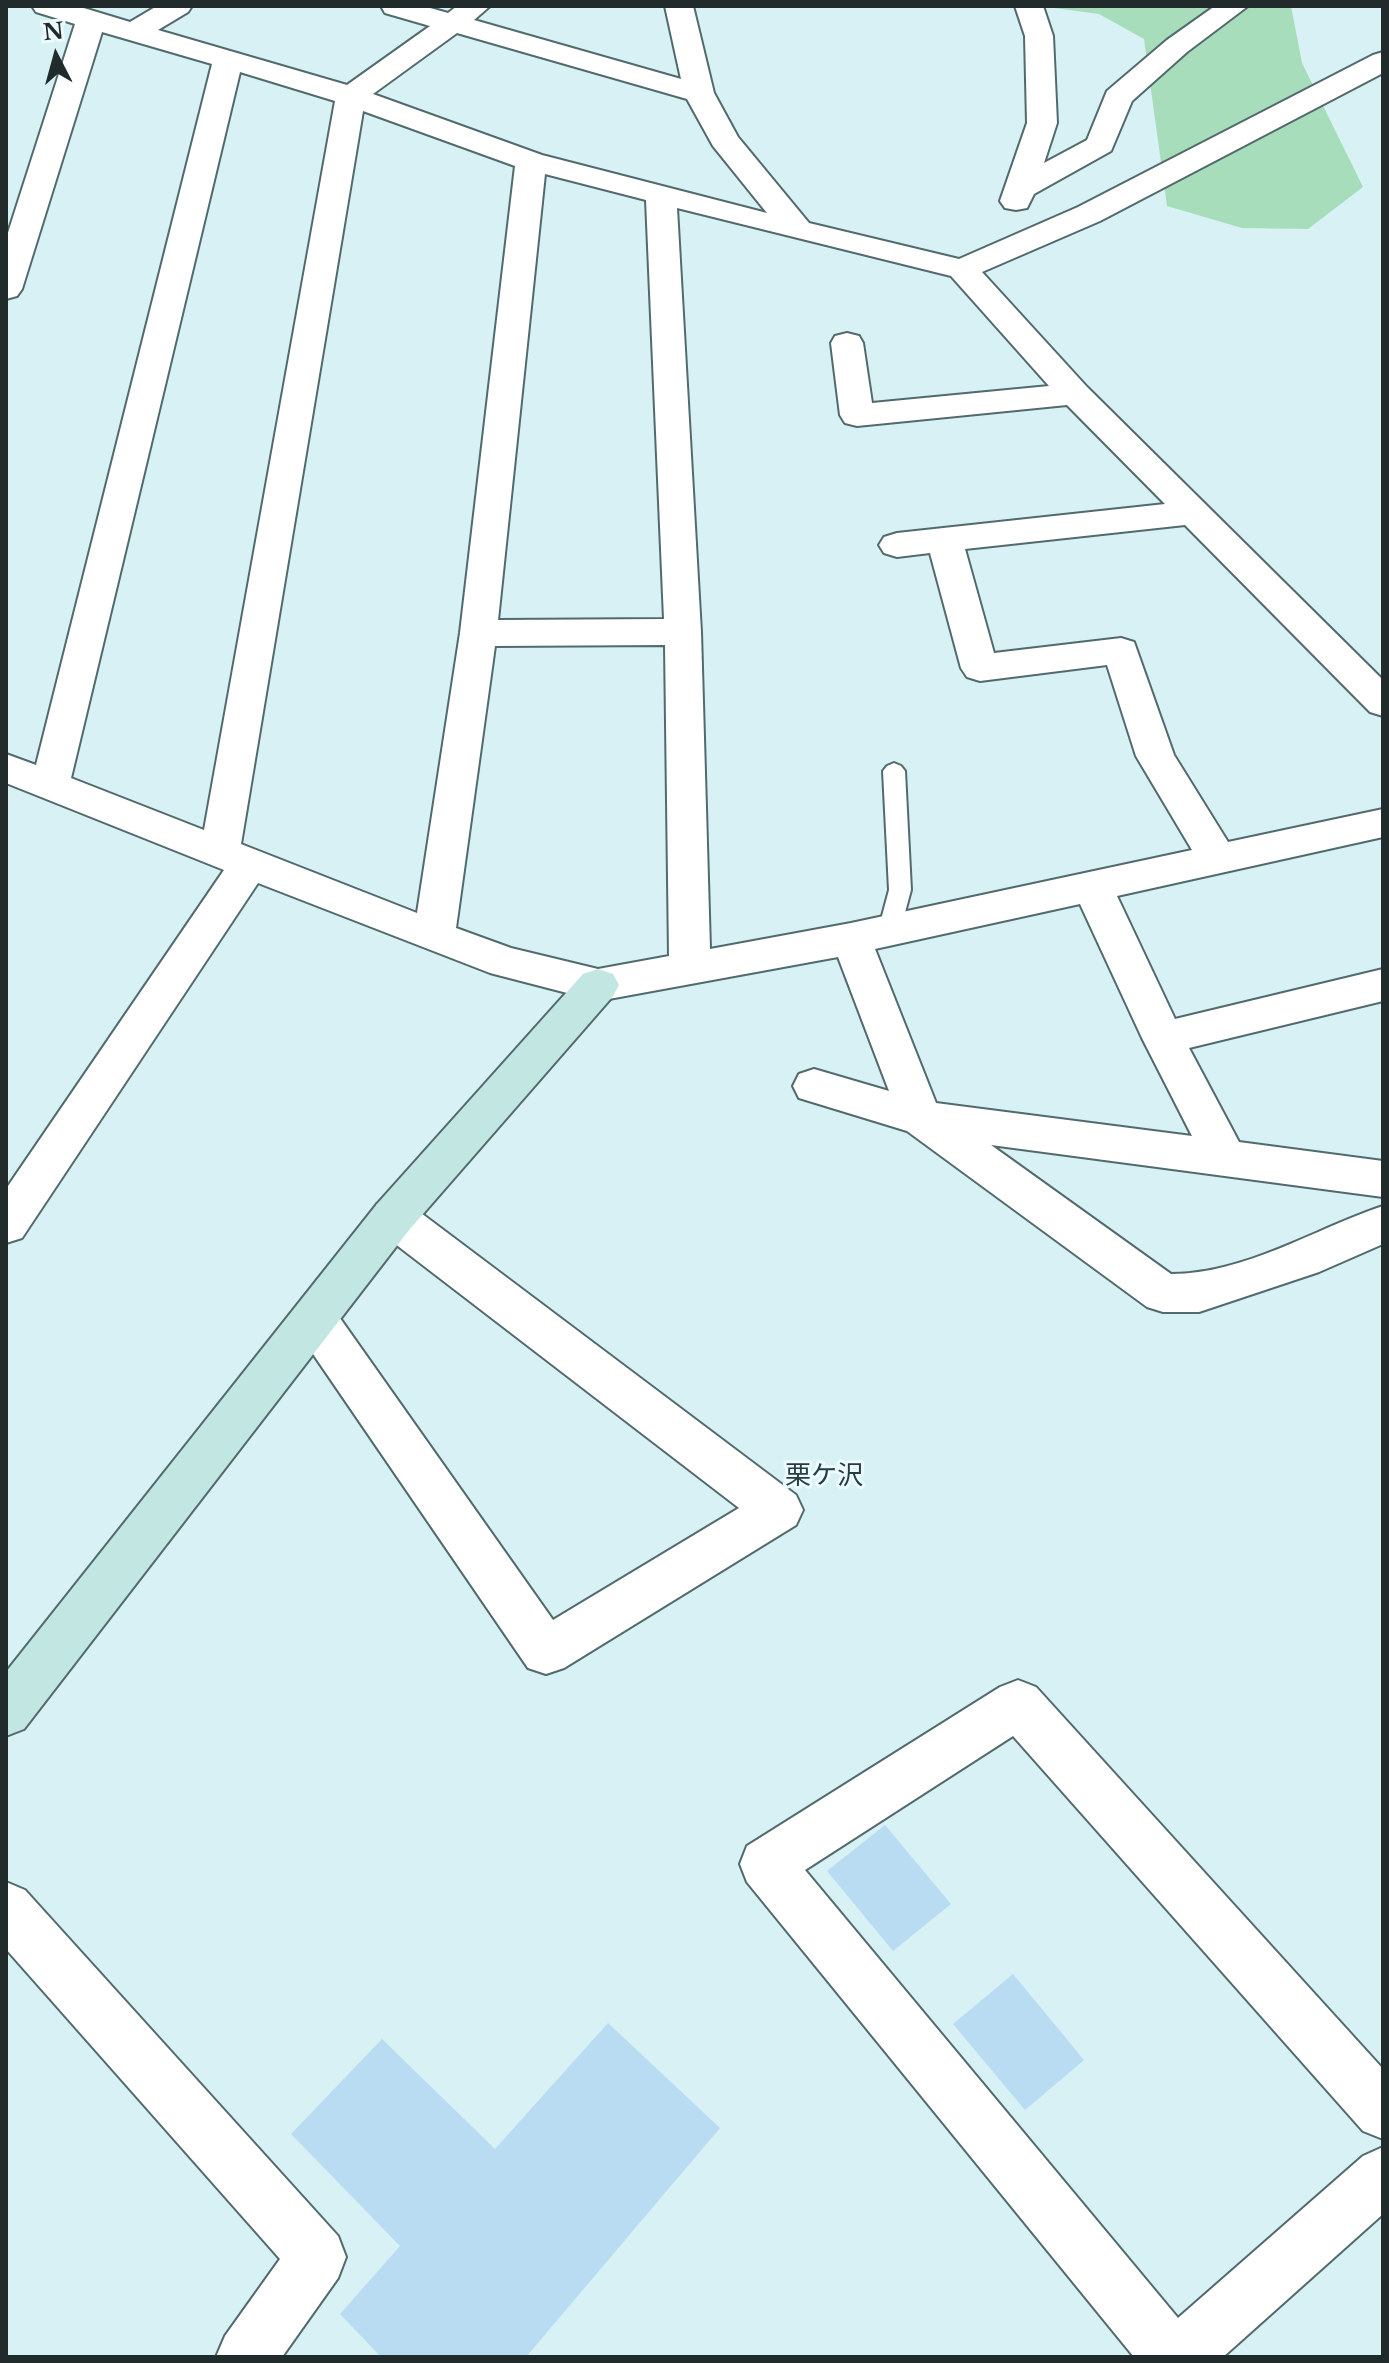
<!DOCTYPE html>
<html>
<head>
<meta charset="utf-8">
<style>
	body { margin:0 }
	#map { position:relative; width:1389px; height:2363px; overflow:hidden; background:#d7f1f5; font-family:"Libre Baskerville",serif }
	canvas { display:block }
	.frame { position:absolute; inset:0; border:8px solid #212b2c; pointer-events:none }
	.north { position:absolute; left:16px; top:16px; width:80px; height:80px; -webkit-text-stroke:6px #ecfcfe; paint-order:stroke; rotate:354deg; font-size:22px; font-weight:700; line-height:32px; text-align:center; color:#212b2c }
	.north::after { content:''; display:block; margin:auto; width:28px; height:36px; background:#212b2c; clip-path:polygon(50% 0,100% 100%,50% 72%,0 100%) }
</style>
</head>
<body>
<div id="map">
<canvas width="1389" height="2363"></canvas>
<div class="frame"></div>
<div class="north">N</div>
</div>
<script>
const g = document.querySelector('canvas').getContext('2d');
g.lineJoin = 'round';
function fillPath(path, color) { g.fillStyle = color; g.fill(path, 'evenodd'); }
function stroke(path, color, width, dash) { g.strokeStyle = color; g.lineWidth = width; g.lineCap = dash ? 'butt' : 'round'; g.setLineDash(dash || []); g.stroke(path); }
function write(font, color, halo, rows, align = 'center') {
  g.font = font + ' "Libre Baskerville","Noto Sans JP",serif'; g.lineWidth = 6; g.setLineDash([]); g.textBaseline = 'middle'; g.strokeStyle = halo; g.fillStyle = color; for (const [text, x, y, turn = 0] of rows) {
    g.save(); g.translate(x, y); g.rotate((+turn || 0) * Math.PI / 180); g.textAlign = isNaN(turn) ? turn : align; if (halo) g.strokeText(text, 0, 0); g.fillText(text, 0, 0); g.restore();
  }
}
const green = new Path2D(`
	M1040,6H1291L1302,63L1363,187L1308,229L1242,228L1167,206L1144,39L1099,14Z`);
const building = new Path2D(`
	M885,1825L951,1904L893,1951L827,1871Z
	M1013,1974L1084,2060L1025,2110L953,2024Z
	M608,2023L720,2128L526,2357H381L340,2314L400,2246L291,2134L382,2039L495,2149Z`);
const lane = new Path2D(`
	M894,763L901,766L905,771L911,890L900,931L897,937L889,939L881,937L878,931L889,890L883,771L887,766Z`);
const street = new Path2D(`
	M32,6H77L130,22L157,6H192L188,12L158,30L347,85L430,26L385,13L381,6H423L448,13L457,6H490L474,20L681,79L665,6H693L714,93L738,137L809,223L959,259L1078,207L1373,55L1383,52V73L1100,221L982,272L1087,387L1383,680V716L1370,712L1185,525L965,549L994,653L1121,638L1134,642L1174,755L1228,842L1383,809V837L1117,896L1175,1019L1383,969V1001L1189,1048L1239,1142L1383,1161V1197L991,1145L1171,1274C1245,1274 1314,1229 1383,1206V1244L1319,1272L1199,1312H1163L1147,1307L907,1131L799,1098L793,1086L799,1074L814,1069L889,1091L838,957L598,1001L490,973L258,883L22,1238L6,1243V1189L224,870L6,783V754L36,765L212,64L102,32L22,289L17,296L6,299V239L75,24L36,12ZM457,33L687,99L713,146L767,213L542,155L373,94ZM240,72L335,101L204,830L71,778ZM363,111L515,166L460,633L417,913L241,844ZM545,174L646,200L664,619L498,620ZM677,208L951,276L1049,386L872,403L863,343L859,336L847,333L835,336L831,343L840,415L845,423L857,426L1067,405L1165,504L897,533L884,537L879,545L884,553L897,557L930,553L961,668L967,677L980,681L1107,665L1136,756L1192,850L851,923L710,949L701,632ZM665,645L669,956L598,969L511,948L456,928L495,646ZM1080,904L1142,1038L1192,1136L936,1103L875,949Z
	M1015,6H1043L1053,36L1057,123L1044,163L1087,140L1107,91L1167,40L1215,6H1248L1187,52L1132,101L1111,151L1034,194L1027,208L1016,210L1005,208L1000,201L1027,123L1025,36Z
	M393,1199L409,1204L796,1495L803,1510L796,1525L564,1668L546,1674L528,1668L298,1332L291,1318L298,1304L314,1298L330,1304L553,1620L739,1508L377,1230L371,1217L377,1204Z
	M1018,1680L1036,1687L1383,2069V2139L1363,2131L1013,1736L805,1870L1178,2318L1363,2156L1383,2147V2214L1223,2357H1134L747,1882L740,1864L747,1846L1000,1687Z
	M6,1882L25,1890L338,2236L346,2257L338,2278L282,2357H216L225,2336L280,2259L6,1949Z`);
const secondary = new Path2D(`
	M598,969L613,974L619,985L613,996L409,1230L24,1729L6,1736V1672L377,1204L583,974Z`);
const neighbourhoodNames = [
	["栗ケ沢",824,1477]
];
fillPath(green, '#a8ddbb');
fillPath(building, '#b9dcf2');
stroke(lane, '#536a6d', 4);
stroke(street, '#536a6d', 4);
stroke(secondary, '#536a6d', 4);
fillPath(lane, '#fff');
fillPath(street, '#fff');
fillPath(secondary, '#c2e6e1');
write('26px', '#273d40', '#ecfcfe', neighbourhoodNames);
</script>
</body>
</html>
